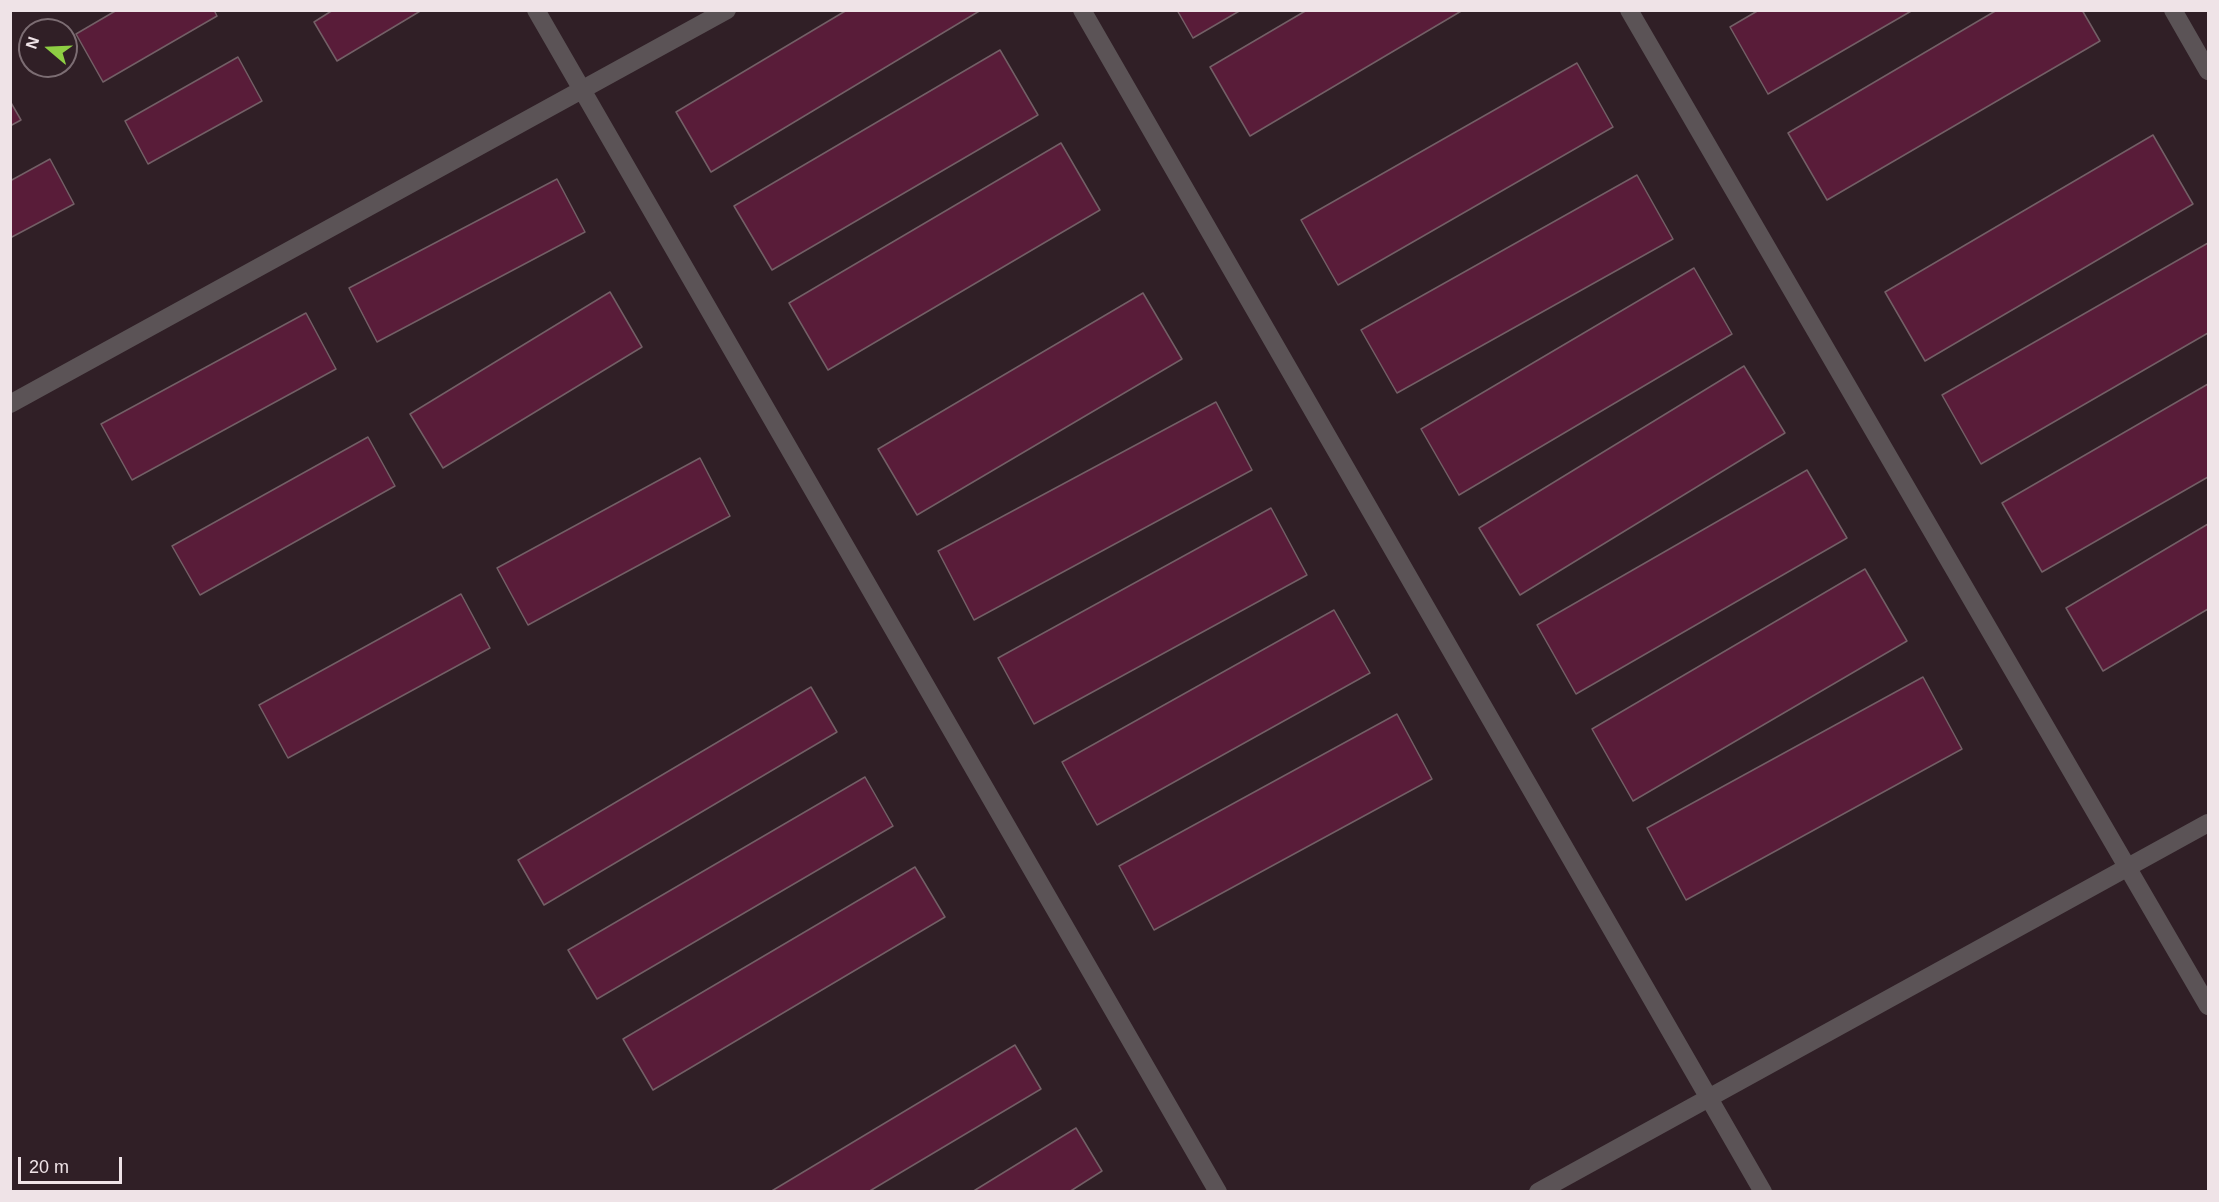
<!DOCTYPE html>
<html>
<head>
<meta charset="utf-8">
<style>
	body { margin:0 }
	#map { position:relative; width:2219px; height:1202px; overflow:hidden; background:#301f26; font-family:Helvetica,sans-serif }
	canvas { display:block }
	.frame { position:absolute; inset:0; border:12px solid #efe3e7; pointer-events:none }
	.north { position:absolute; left:18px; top:18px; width:60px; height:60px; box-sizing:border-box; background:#301f26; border:2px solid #7c6d73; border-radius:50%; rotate:289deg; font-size:16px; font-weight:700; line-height:24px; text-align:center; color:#efe3e7 }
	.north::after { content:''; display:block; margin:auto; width:21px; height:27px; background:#8ece43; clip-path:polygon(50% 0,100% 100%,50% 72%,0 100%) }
	.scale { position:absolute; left:18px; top:1157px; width:104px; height:27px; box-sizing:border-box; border:3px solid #efe3e7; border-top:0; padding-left:8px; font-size:18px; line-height:21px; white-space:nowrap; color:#efe3e7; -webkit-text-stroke:4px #301f26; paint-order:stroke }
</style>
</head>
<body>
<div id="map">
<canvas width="2219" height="1202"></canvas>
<div class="frame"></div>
<div class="north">N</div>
<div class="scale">20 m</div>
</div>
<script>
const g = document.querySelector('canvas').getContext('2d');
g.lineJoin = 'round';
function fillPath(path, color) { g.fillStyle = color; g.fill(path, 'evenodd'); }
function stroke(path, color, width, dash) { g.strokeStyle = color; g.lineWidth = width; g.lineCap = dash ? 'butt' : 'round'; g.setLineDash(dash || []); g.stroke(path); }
const building = new Path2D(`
	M117,10H214L217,16L103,82L76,34Z
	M333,10H422L337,61L314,22Z
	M847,10H981L711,172L676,112Z
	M1177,10H1241L1193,38Z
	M1307,10H1463L1250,136L1210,67Z
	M1759,10H1913L1768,94L1730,27Z
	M1997,10H2082L2100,41L1827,200L1788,133Z
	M1000,50L1038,115L772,270L734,206Z
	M238,57L262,101L148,164L125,121Z
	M1577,63L1613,127L1338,285L1301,220Z
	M10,101L21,120L10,126Z
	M2153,135L2193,204L1925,361L1885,292Z
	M1061,143L1100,210L828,370L789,303Z
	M50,159L74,204L10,238V181Z
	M1637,175L1673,239L1397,393L1361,330Z
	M557,179L585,232L377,342L349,288Z
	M2208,243V333L1981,464L1942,395Z
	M1694,268L1732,334L1459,495L1421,429Z
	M610,292L642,347L443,468L410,414Z
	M1143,293L1182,359L917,515L878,449Z
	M306,313L336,369L132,480L101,424Z
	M1744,366L1785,433L1520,595L1479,528Z
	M2208,384V477L2042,572L2002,503Z
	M1216,402L1252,470L974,620L938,551Z
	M368,437L395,486L200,595L172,546Z
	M700,458L730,516L528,625L497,568Z
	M1807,470L1847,538L1576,694L1537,625Z
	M1271,508L1307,575L1034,724L998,658Z
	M2208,524V609L2103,671L2066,608Z
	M1865,569L1907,641L1633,801L1592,729Z
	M461,594L490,648L288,758L259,705Z
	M1334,610L1370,673L1097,825L1062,762Z
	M1923,677L1962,749L1686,900L1647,828Z
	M811,687L837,732L544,905L518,860Z
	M1397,714L1432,779L1154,930L1119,866Z
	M865,777L893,826L597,999L568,950Z
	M915,867L945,917L653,1090L623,1039Z
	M1015,1045L1041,1089L868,1192H770Z
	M1076,1128L1102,1171L1069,1192H972Z`);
const minor = new Path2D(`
	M536,10L1218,1192
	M1082,10L1763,1192
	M1629,10L2208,1006
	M2173,10L2208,71
	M10,404L727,10
	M1538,1192L2208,823`);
fillPath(building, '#591c39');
stroke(building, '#735f66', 1.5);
stroke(minor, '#5b5356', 18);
</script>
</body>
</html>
